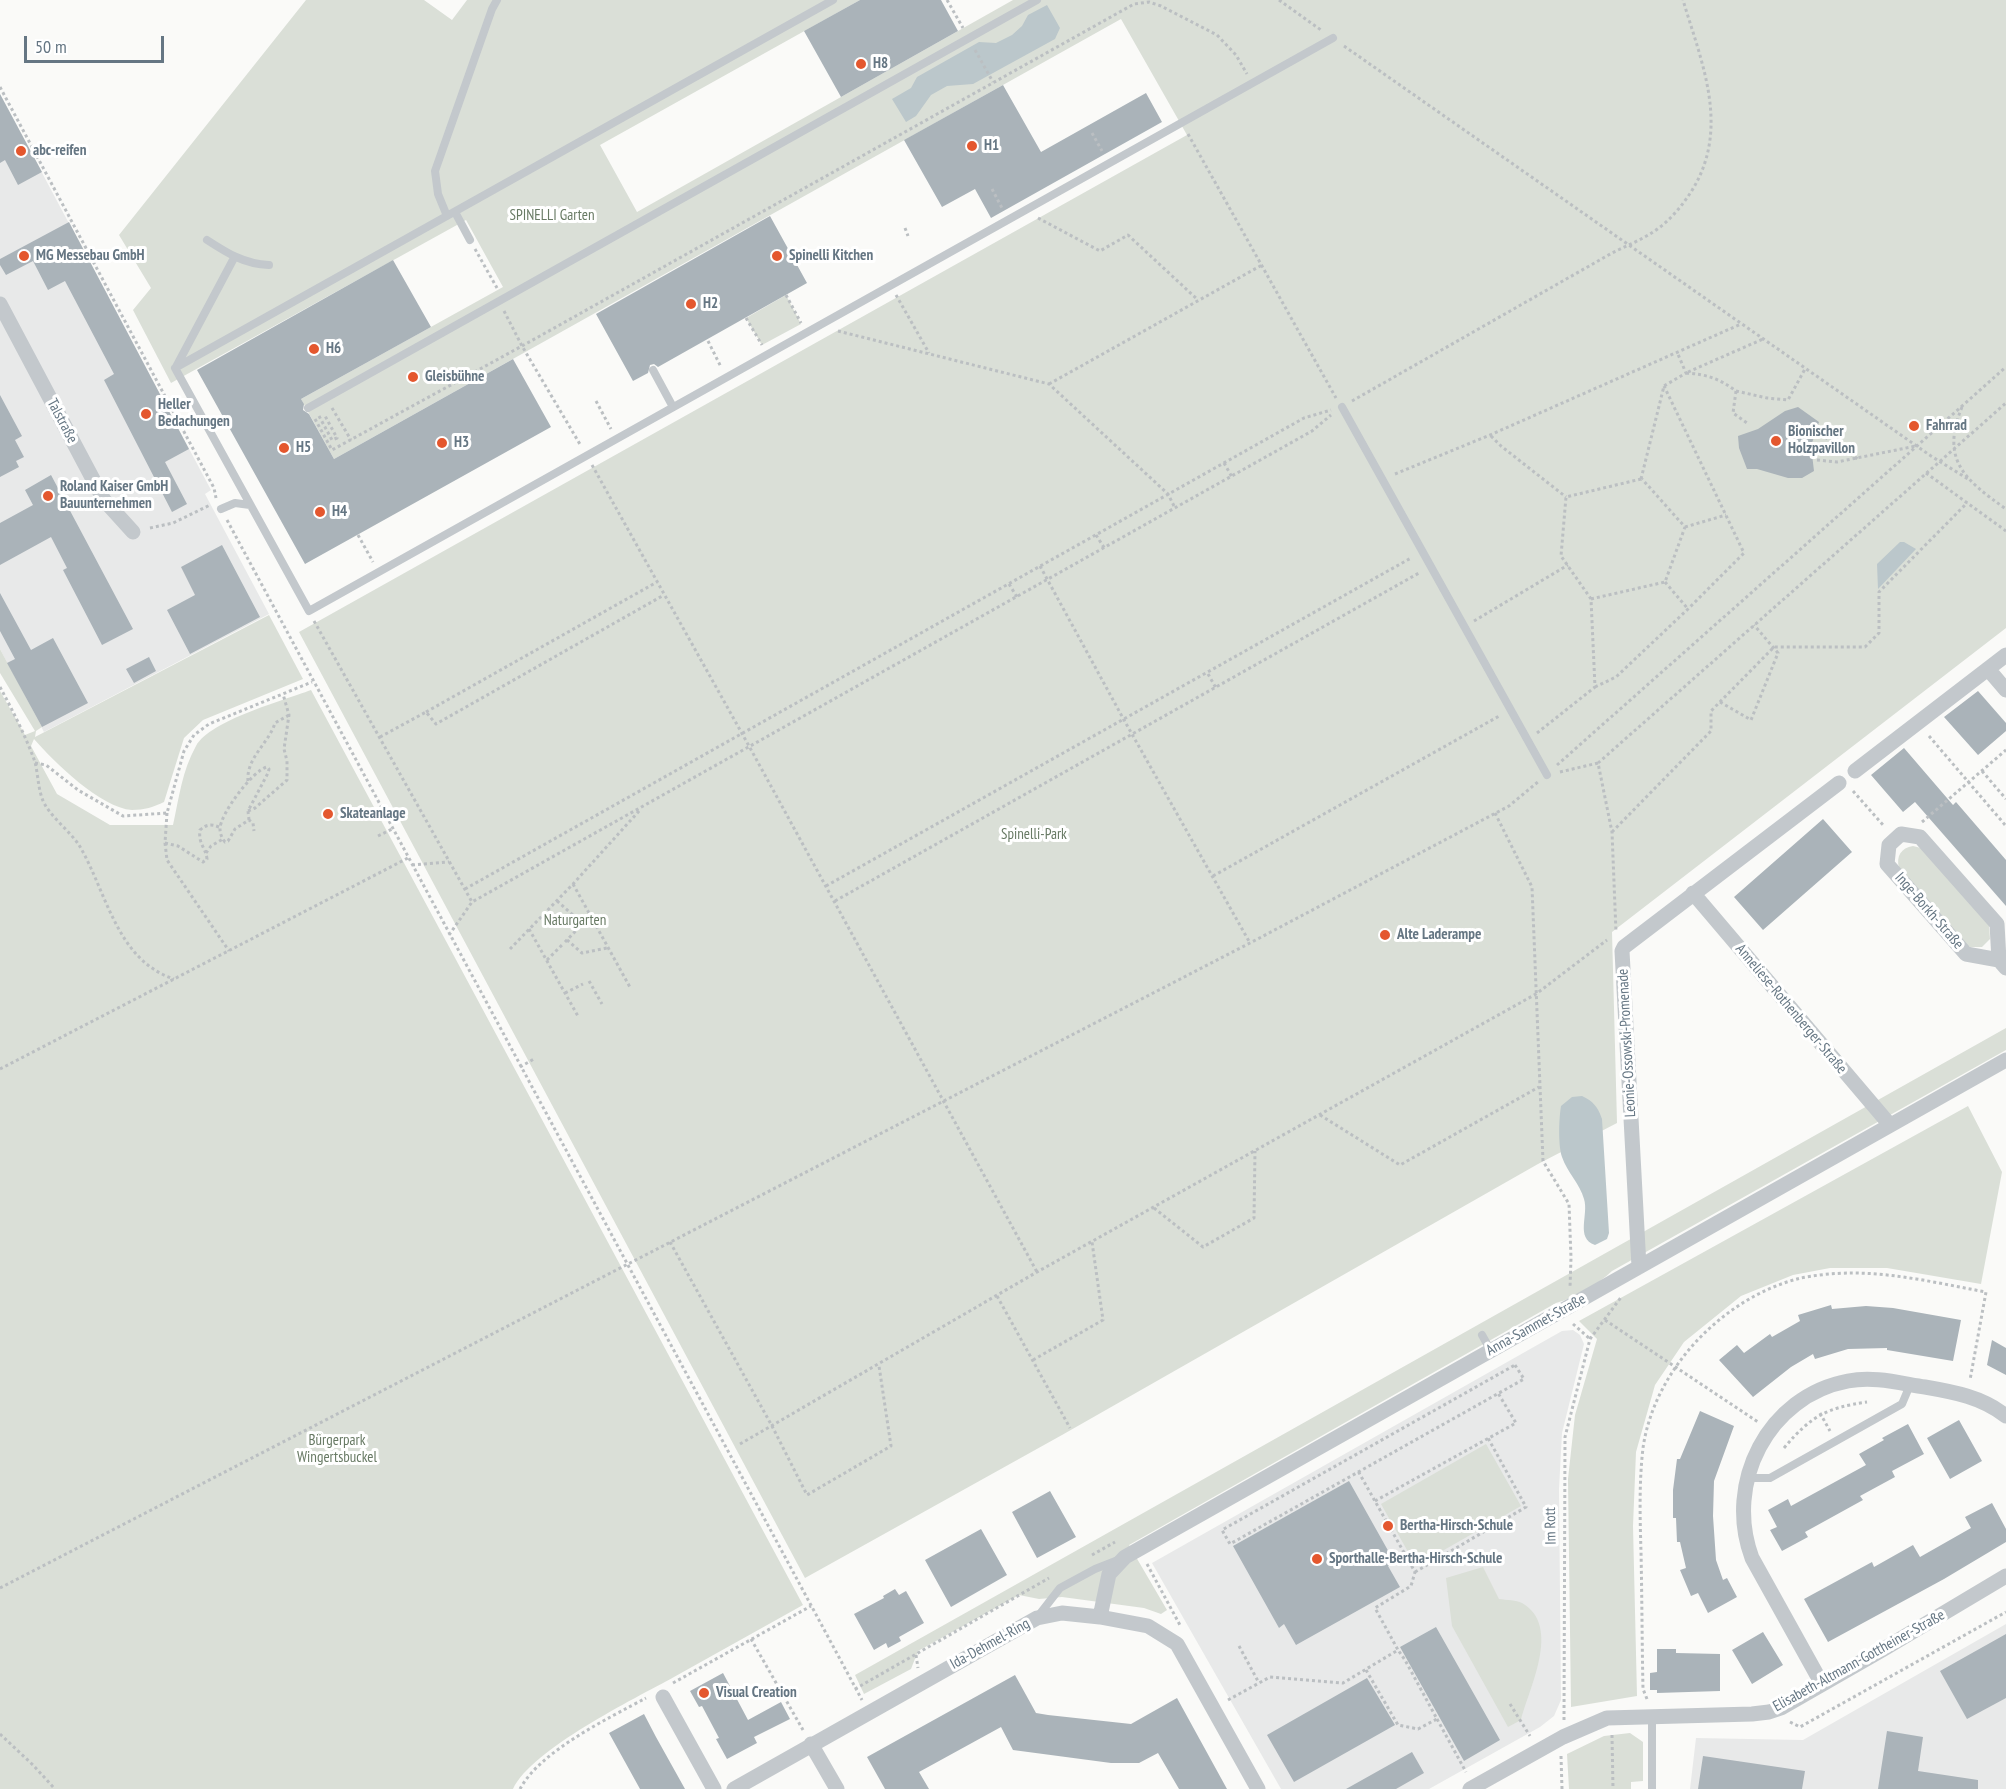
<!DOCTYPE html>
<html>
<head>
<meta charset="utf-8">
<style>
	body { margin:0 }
	#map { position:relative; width:2006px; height:1789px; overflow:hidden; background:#fafaf8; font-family:"PT Sans Narrow",sans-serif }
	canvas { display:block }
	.scale { position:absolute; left:24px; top:36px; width:140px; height:27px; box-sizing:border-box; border:3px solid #657683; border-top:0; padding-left:8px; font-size:18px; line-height:21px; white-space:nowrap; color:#657683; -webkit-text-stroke:4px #fff; paint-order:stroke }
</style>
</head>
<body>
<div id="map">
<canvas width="2006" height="1789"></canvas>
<div class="scale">50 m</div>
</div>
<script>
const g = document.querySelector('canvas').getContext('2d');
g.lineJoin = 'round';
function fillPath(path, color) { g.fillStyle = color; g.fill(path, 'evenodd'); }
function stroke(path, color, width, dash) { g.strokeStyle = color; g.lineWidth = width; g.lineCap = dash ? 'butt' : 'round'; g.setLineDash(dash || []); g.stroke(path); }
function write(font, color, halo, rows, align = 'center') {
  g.font = font + ' "PT Sans Narrow",sans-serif'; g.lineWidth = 6; g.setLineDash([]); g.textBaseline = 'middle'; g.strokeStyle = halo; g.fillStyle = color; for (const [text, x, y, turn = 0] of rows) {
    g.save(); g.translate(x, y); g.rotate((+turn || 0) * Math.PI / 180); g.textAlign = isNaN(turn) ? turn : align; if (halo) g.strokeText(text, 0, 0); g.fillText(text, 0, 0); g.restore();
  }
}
const built = new Path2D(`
	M0,94L211,490L205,494L269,614L44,732L0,649Z
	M1573,1330L1580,1335L1584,1344L1562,1433L1559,1489L1561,1700L1554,1716L1540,1727L1429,1789H1281L1152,1563L1562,1331Z
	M2006,1624V1789H1690L1696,1738L1803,1740Z`);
const green = new Path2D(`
	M306,0H424L452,20L467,0H860L600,145L637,212L1013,0H2006V628L1612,932L1617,1123L1538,1164L1062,1435L805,1578L299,632L1187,135L1121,19L334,459L301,399L503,287L466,220L171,383L133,310L151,288L119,235Z
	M786,295L801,324L762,345L746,318Z
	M269,615L303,679L203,720L184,738L164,802C154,807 144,810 132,810C101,808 54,762 34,739L31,746L57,794L110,825H173C179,798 182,771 196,746C211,720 282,701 311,690L803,1605C760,1629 717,1653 674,1677C634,1699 532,1749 513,1789H0V691L25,735L35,731L0,673V649L42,727L36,731L35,737Z
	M1913,846L1921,848L1989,925L1990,939L1982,947H1970L1966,945L1899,868C1896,856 1901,848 1913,846Z
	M2006,1028V1050L1612,1271C1597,1285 1575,1298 1556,1303L1129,1545L1167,1610L1161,1614L1144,1608L1062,1597L1039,1599L1019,1595L918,1651L911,1669L864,1694L855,1675Z
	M1968,1106L2002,1172L1981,1284L1887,1268H1830L1793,1275L1741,1296L1684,1342L1655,1385L1636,1452L1633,1526L1637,1696L1571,1707L1568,1479L1575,1415L1597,1339L1579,1321Z
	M1486,1444L1521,1506L1416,1566L1381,1504Z
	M1483,1567L1499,1599C1507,1600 1516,1600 1522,1603C1562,1626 1529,1688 1521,1720L1508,1727L1452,1626L1446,1578Z
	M1630,1733L1643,1742V1781L1631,1782V1789H1569L1567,1754L1604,1736Z`);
const water = new Path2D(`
	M1047,5L1060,28L1055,39L973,84L947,86L931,95L916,116L906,122L892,99L911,88L917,77L979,42L996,43L1012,35L1022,26L1028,15Z
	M1900,542H1904L1916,549L1878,589L1877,564Z
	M1582,1096C1593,1101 1598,1107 1602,1119L1609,1233L1607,1239L1595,1245C1575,1238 1589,1215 1584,1199C1580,1184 1567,1172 1562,1157C1558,1145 1559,1118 1561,1106L1572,1097Z`);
const building = new Path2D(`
	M860,0H941L958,31L841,97L804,31Z
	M1003,85L1041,152L1146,93L1162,122L991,218L975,189L942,207L904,140Z
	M0,94L42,172L18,185L5,160L0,163Z
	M770,216L807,283L658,367L654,364L650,365L648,373L633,381L596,314Z
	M69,222L189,449L165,462L187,504L172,512L104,380L114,374L65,281L48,290L33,261L6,275L0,265V259Z
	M393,260L431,327L301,399L304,404L303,410L309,414L334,459L513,359L551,427L305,564L197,370Z
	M0,395L22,436L15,440L24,457L16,461L19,467L0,477Z
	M1798,407L1819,422L1811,446L1814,471L1802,478H1788L1757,469H1747L1739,448L1738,436L1758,429L1785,411Z
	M51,475L133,629L102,645L63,570L67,568L51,537L0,565V523L33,505L25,490Z
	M222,545L260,617L190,654L167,610L195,595L181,567Z
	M0,593L31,650L53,638L88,703L42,727L7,663L15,659L0,631Z
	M149,657L156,671L134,683L126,669Z
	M1978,691L2006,723V731L1978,755L1944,717Z
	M1904,748L1953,805L1956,802L2006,860V906L1915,802L1903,812L1871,775Z
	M1823,819L1852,852L1763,930L1734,897Z
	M1831,1305L1832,1309L1866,1306L1893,1308L1961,1320L1953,1361L1887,1350V1348L1848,1349L1815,1359L1813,1354L1791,1367L1753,1397L1719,1360L1737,1345L1744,1353L1770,1334L1772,1337L1800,1321L1798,1315Z
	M1992,1340L2006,1348V1375L1987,1365Z
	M1700,1411L1734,1426L1714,1481L1713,1516L1716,1560L1723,1580L1727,1578L1737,1597L1708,1613L1698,1593L1691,1596L1680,1570L1686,1568L1680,1542H1677L1676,1518H1673V1490L1677,1459H1680Z
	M1959,1420L1982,1461L1950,1479L1927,1438Z
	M1908,1424L1924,1454L1892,1471L1895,1477L1860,1496L1863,1500L1805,1532L1808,1537L1782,1551L1770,1530L1777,1527L1768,1510L1788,1499L1791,1506L1866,1465L1859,1454L1884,1440L1882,1438Z
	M1349,1481L1395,1563L1388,1566L1400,1587L1296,1645L1284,1624L1279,1628L1233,1546Z
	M1050,1491L1076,1537L1037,1558L1012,1512Z
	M1992,1503L2006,1529V1542L1944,1579L1828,1642L1804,1599L1872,1562L1874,1567L1913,1545L1920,1557L1971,1528L1965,1517Z
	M981,1529L1007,1575L951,1607L925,1560Z
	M895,1589L899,1595L906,1591L924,1623L899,1637L901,1641L888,1648L886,1643L874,1650L854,1614L884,1598L883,1596Z
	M1436,1627L1500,1740L1464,1761L1400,1647Z
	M1763,1632L1783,1665L1752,1684L1732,1650Z
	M2006,1634V1698L1967,1719L1940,1671Z
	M1657,1649H1676V1653L1720,1654V1691L1657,1693V1690H1650V1673L1657,1672Z
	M723,1673L748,1720L781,1702L790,1719L754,1737L757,1743L727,1759L716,1739L719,1738L702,1706L699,1707L690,1691Z
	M1015,1675L1036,1713L1048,1715L1131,1724L1177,1698L1227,1789H1179L1158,1753L1139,1763H1111L1013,1750L1001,1727L919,1772L929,1789H885L867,1757Z
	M1367,1678L1395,1725L1294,1782L1267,1735Z
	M644,1714L656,1737L685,1789H640L609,1733Z
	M1887,1731L1923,1737L1918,1771L1978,1780V1789H1878Z
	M1412,1752L1424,1773L1396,1789H1346Z
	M1703,1756L1805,1771L1802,1789H1698Z`);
const path = new Path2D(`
	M947,0L963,28
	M1279,0L1321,30
	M1344,46L1742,324L1931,456L1968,479
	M975,50L993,82
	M0,87L214,488L216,498
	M1092,133L1102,151
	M1188,134L1336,398
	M992,189L1002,208
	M1038,218L1100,251L1128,235L1198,300
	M905,228L908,236
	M475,249L497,288
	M786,295L801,323
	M896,295L929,353
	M504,311L522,346L581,446
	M746,318L762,345
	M838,331L1049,384L1168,494L1175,508
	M708,341L721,367
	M1688,372L1763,339
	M1686,373C1706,374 1720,379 1736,391L1733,413L1747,423
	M1049,384L1262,265
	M1736,391L1767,398L1788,400L1805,369
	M596,401L611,429
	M1352,401L1612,253C1626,246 1641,240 1653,232C1669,222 1681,207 1691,192C1731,129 1702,64 1683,0
	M1962,407C1940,460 1965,480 2006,509
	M332,408L351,440
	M319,416L332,440L337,438L324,414
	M315,419L332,450L522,346L1134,4L1149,2L1161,6L1217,35L1236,55L1247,74
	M1491,436L1501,446L1566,497
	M1825,437L1858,459
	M1817,460L1837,462L1916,446
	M1224,463L1232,477
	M592,465L749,746L1037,1272
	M1926,473L2006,531
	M1395,474L1490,435L1741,324
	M1641,479L1664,386L1686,373L1677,352
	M227,520L862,1700
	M1685,527L1726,515
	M150,528L173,523L210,505
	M358,535L373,562
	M1096,535L1105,549
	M1040,566L1124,720L1250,943
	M1665,582L1688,609
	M1009,584L1017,597
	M1591,599L1665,582L1685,527L1642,479
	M314,621L472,902
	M1474,621L1568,565
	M1208,674L1216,688
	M0,687C13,711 26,737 35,762C38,774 38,787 42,798C47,814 69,830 79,845C107,892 116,960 174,979
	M1595,687L1616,677L1688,609L1744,553L1664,386
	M1720,702L1751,720L1778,653L1754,625
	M426,712L657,582
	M1537,733L1595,687L1591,599L1561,556L1566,497L1641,479
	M1929,736L2006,826
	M380,737L426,712L436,724L664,595
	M35,763L46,765L78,790L123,816L167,813L184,751L194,735L209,724L312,682
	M1598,763L2006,403
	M1557,765L2006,367
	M1982,771L2006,799
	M1560,772L1598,763L1612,832L1616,932
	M248,781C246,758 269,743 275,723L289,715
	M1853,791L1884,826
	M248,811L255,808L287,780V761L284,749L289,715L283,694
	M167,813L165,843L167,860L229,951
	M1495,813L1532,887L1543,1161L1569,1204L1571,1258L1570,1288
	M249,820L248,811L268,773L269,769L267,767C253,770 220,814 220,829C220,834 222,838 225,842L228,841L235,829L249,820L253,823L254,831
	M1922,822L2006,750
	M1612,832L1711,731V711L1774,647H1865L1879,633V592L1967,503
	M378,836L392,829
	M165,843L178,846L203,862L207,859C206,848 198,844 200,830C207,824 211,824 219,827
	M206,853L211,846L223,839
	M412,865L449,862
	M1213,876L1501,715
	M573,884L631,989
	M826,886L1411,558
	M465,889L1304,418L1331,410
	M557,901L574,916L581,925
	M835,901L1419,573
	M529,929L579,1018
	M449,935L472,902L1312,431L1331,415
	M567,940L582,953L607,948
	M565,942L590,916
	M510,949L573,884L640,810
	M547,960L562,945
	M589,981L602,1004
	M565,993L583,984
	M520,1067L534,1059
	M0,1069L408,858
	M1320,1115L1400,1165L1539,1087
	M1154,1208L1203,1247L1254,1218L1255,1151
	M670,1242L772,1426L807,1495L891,1446L879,1366
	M997,1296L1070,1428
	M1605,1320L1758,1422
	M1573,1324L1590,1339
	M1033,1360L1103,1320L1092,1242
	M1515,1365L1524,1379L1230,1544L1222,1530Z
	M1820,1413L1830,1431
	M740,1444L1037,1272L1536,994L1607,940
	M1784,1448C1811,1416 1826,1408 1867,1402
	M1375,1501L1516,1423L1498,1393
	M1092,1555L1115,1542
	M1147,1564L1181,1627
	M1415,1572L1526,1507L1488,1438
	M0,1588L1250,943L1509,806L1539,781
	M751,1639L803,1730
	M1239,1646L1259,1683
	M916,1655L918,1668
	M1366,1670L1398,1725L1418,1729L1437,1719L1405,1660L1398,1650
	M673,1683L811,1606
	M855,1689L1049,1578
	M1647,1699L1643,1689C1642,1643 1642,1598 1641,1552C1640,1518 1639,1482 1643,1448C1654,1370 1722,1299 1797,1279C1813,1275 1835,1273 1852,1273C1897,1273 1942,1284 1986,1292L1970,1380
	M1228,1700L1270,1677L1343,1683L1398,1650L1375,1608L1411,1586L1415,1572L1358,1471
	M1510,1704L1530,1736
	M1437,1719L1466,1772
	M1564,1720L1565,1437L1590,1339L1622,1296
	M1790,1722L1800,1727L2006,1612
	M0,1734L33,1765L55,1789
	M1612,1735L1613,1789
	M1561,1756L1562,1789
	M520,1789C540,1751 609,1718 646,1698`);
const service = new Path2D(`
	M455,212L470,240
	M447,216L438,194L435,171L492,9L497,0
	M207,240C227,253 244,264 269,265
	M176,367L234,258
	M175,368L309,611L1333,38
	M175,368L833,0
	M653,370L673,407
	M1342,407L1547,775
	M308,408L1037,0
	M221,509L235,503L250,505
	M1482,1335L1491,1351
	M1748,1478H1770L1902,1404L1910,1385
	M1039,1615L1060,1588L1095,1569L1118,1560
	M1652,1716V1789`);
const minor = new Path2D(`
	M0,304L104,500L133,532
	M1988,669L2006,690
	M1855,771L2006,655
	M1693,893L1890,1125
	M1999,960L1997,924L1920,837L1901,834L1889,845L1887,864L1966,954L1999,960L2006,968
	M1639,1267L1622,951L1624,947L1839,783
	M1100,1617L1109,1574L1125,1557L2006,1060
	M1822,1684L1752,1558C1724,1483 1768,1396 1848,1381C1874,1376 1899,1383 1925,1387C1954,1392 1982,1397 2006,1416
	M663,1697L714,1789
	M811,1744L837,1789
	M734,1789L1037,1618L1062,1613L1100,1617L1148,1626L1177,1644L1258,1789
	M1470,1789L1563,1737L1607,1718L1752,1714L1769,1712L1781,1708L1882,1650L2006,1576`);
const markers = [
	[861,64,6,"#e4572e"],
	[972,146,6,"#e4572e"],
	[21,151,6,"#e4572e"],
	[24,256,6,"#e4572e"],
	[777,256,6,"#e4572e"],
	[691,304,6,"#e4572e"],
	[314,349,6,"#e4572e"],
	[413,377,6,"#e4572e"],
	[146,414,6,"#e4572e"],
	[1914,426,6,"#e4572e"],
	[1776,441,6,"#e4572e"],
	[442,443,6,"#e4572e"],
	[284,448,6,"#e4572e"],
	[48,496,6,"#e4572e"],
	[320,512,6,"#e4572e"],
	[328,814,6,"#e4572e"],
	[1385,935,6,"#e4572e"],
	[1388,1526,6,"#e4572e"],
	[1317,1559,6,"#e4572e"],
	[704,1693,6,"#e4572e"]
];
const poiNames = [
	["H8",873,64],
	["H1",984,146],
	["abc-reifen",33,151],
	["MG Messebau GmbH",36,256],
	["Spinelli Kitchen",789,256],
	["H2",703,304],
	["H6",326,349],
	["Gleisbühne",425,377],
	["Heller",158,405],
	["Bedachungen",158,422],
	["Fahrrad",1926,426],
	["Bionischer",1788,432],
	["Holzpavillon",1788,449],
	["H3",454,443],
	["H5",296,448],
	["Roland Kaiser GmbH",60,487],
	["Bauunternehmen",60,504],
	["H4",332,512],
	["Skateanlage",340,814],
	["Alte Laderampe",1397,935],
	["Bertha-Hirsch-Schule",1400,1526],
	["Sporthalle-Bertha-Hirsch-Schule",1329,1559],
	["Visual Creation",716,1693]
];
const parkNames = [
	["SPINELLI Garten",552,216],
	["Spinelli-Park",1034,835],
	["Naturgarten",575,921],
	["Bürgerpark",337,1441],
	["Wingertsbuckel",337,1458]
];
const streetNames = [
	["Talstraße",62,421,62],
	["Inge-Borkh-Straße",1929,911,49],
	["Anneliese-Rothenberger-Straße",1791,1009,50],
	["Leonie-Ossowski-Promenade",1627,1043,-93],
	["Anna-Sammet-Straße",1536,1325,-29],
	["Im Rott",1551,1526,-91],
	["Ida-Dehmel-Ring",990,1644,-29],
	["Elisabeth-Altmann-Gottheiner-Straße",1859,1661,-29]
];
fillPath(built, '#e8e9e9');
fillPath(green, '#dadfd7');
fillPath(water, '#bbc7cb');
fillPath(building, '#aab3b9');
stroke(path, '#bbbfc2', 3, [3, 3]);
stroke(service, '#c3c8cc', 8);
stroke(minor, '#c3c8cc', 15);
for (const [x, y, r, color] of markers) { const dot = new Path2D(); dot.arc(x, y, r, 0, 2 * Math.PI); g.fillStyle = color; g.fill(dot); stroke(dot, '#fff', 2); }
write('bold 15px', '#657683', '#fff', poiNames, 'left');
write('15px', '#687a64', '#fff', parkNames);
write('15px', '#657683', '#fff', streetNames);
</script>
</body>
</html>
